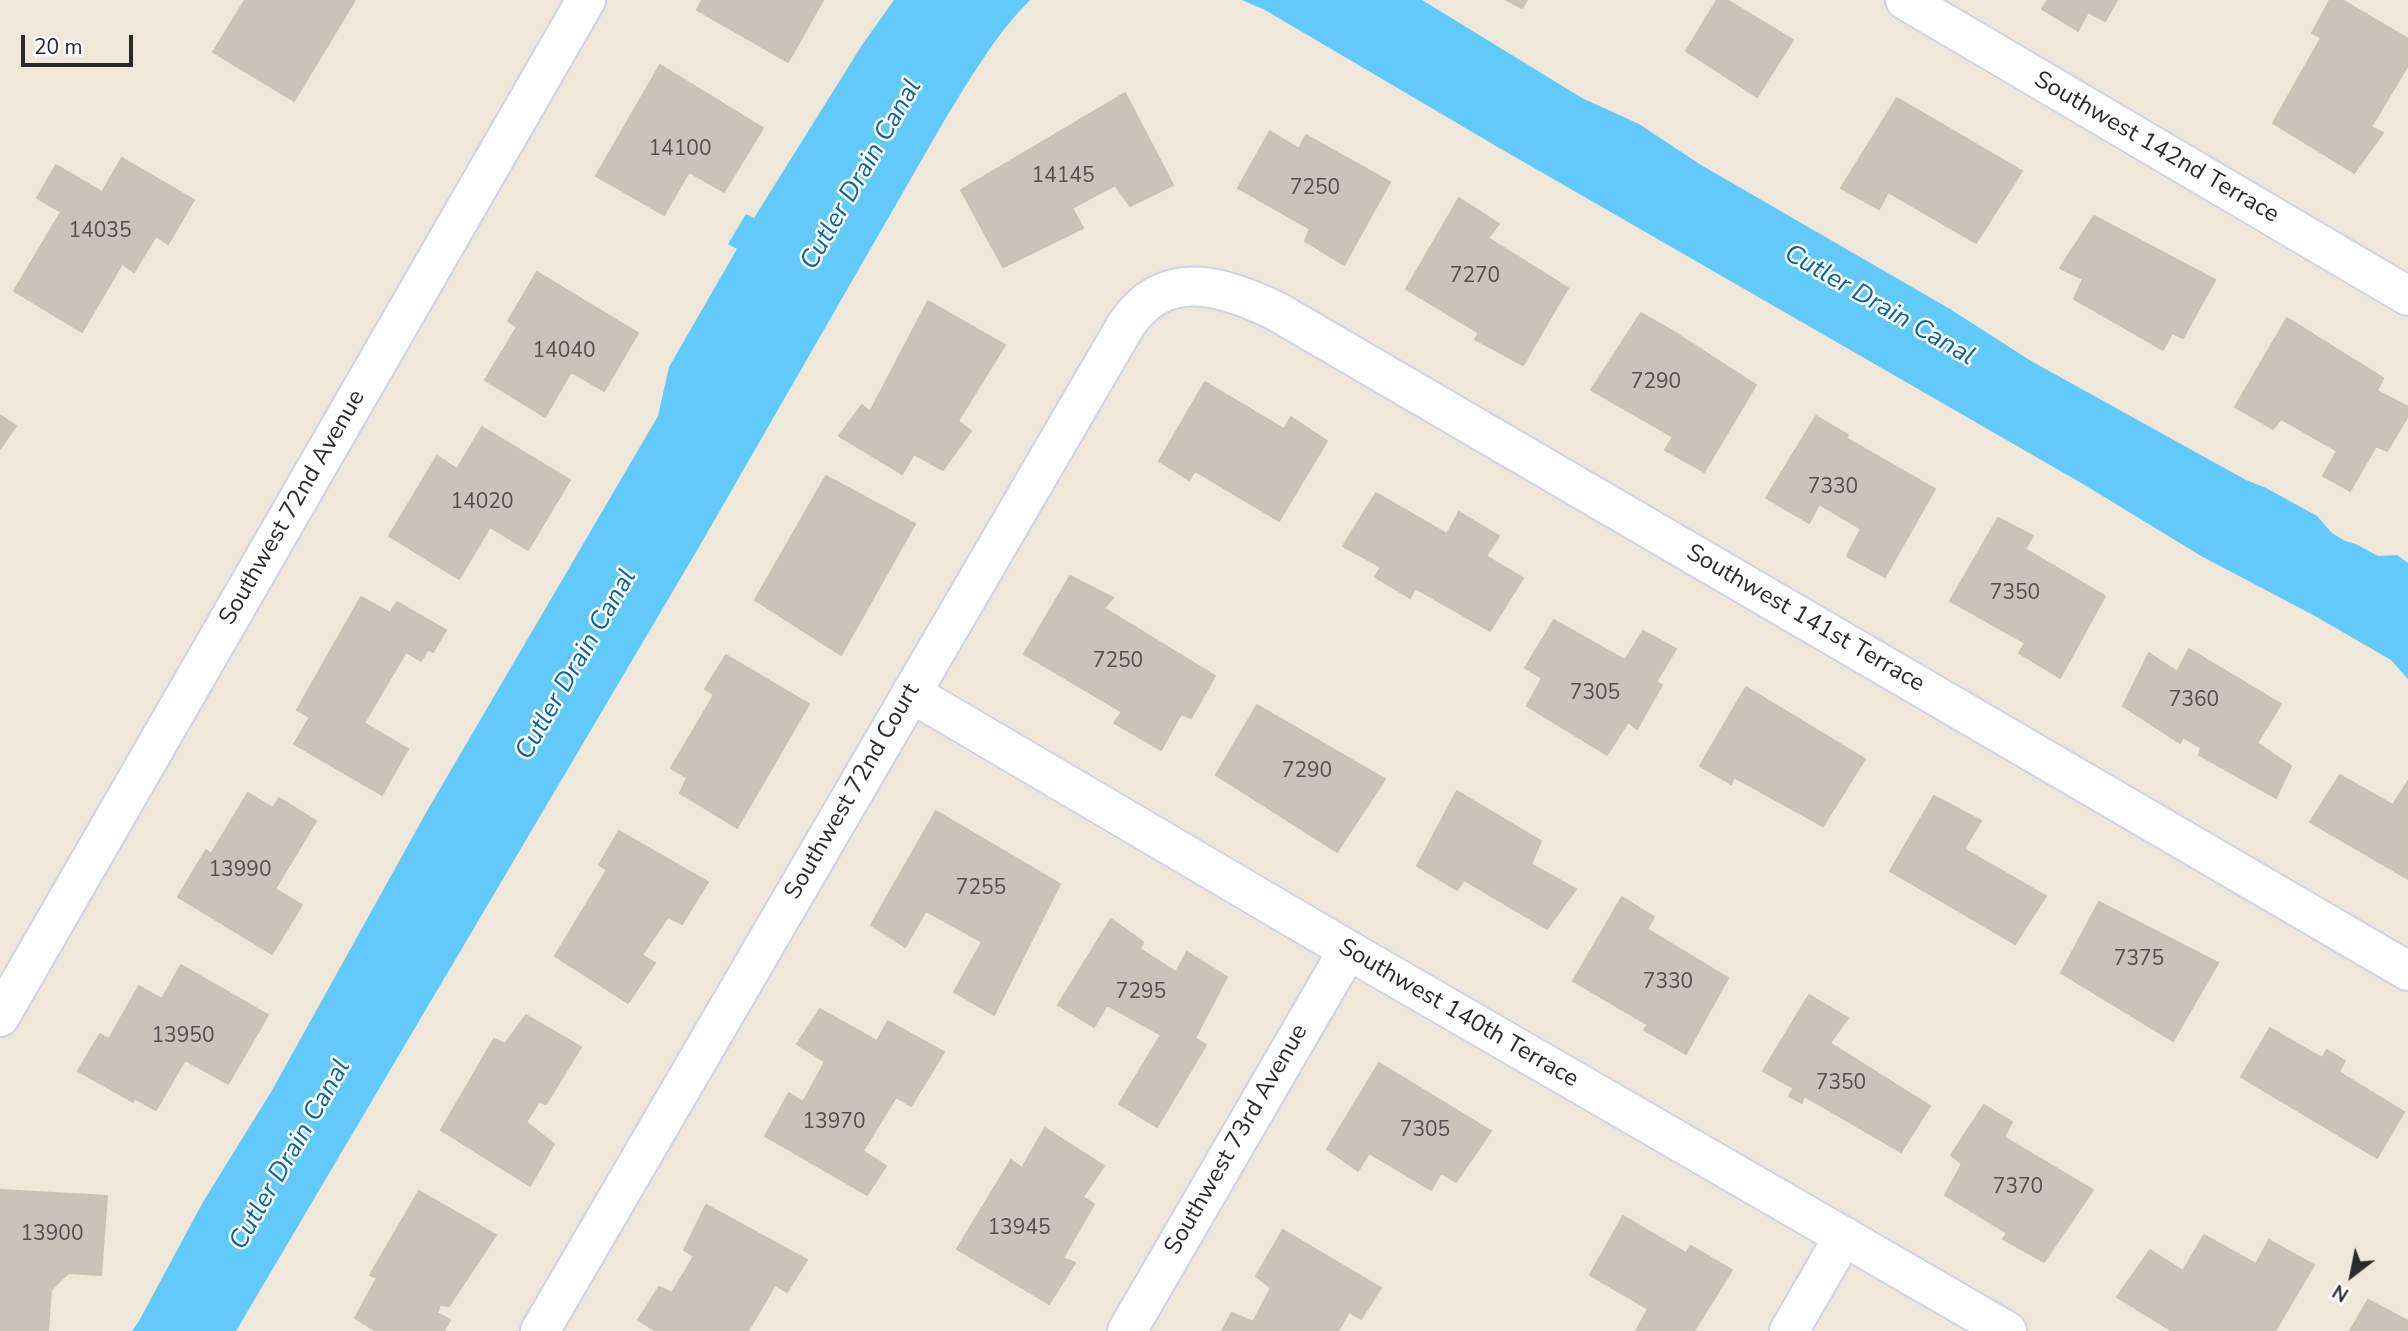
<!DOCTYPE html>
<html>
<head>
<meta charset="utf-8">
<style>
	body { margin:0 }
	#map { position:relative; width:2408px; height:1331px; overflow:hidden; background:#eee7da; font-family:"Nunito Sans",sans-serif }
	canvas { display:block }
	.north { position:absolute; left:2317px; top:1240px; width:70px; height:70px; -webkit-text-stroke:5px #fff; paint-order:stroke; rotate:212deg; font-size:19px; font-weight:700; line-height:28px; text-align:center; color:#2a2a2a }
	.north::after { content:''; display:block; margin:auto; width:24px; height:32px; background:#2a2a2a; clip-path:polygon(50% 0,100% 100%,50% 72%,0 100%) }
	.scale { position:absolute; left:21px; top:35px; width:112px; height:32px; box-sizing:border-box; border:4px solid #2a2a2a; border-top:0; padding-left:9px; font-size:21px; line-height:24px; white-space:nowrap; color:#2a2a2a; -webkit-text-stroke:5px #fff; paint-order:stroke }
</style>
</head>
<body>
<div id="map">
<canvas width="2408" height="1331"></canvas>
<div class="north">N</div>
<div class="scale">20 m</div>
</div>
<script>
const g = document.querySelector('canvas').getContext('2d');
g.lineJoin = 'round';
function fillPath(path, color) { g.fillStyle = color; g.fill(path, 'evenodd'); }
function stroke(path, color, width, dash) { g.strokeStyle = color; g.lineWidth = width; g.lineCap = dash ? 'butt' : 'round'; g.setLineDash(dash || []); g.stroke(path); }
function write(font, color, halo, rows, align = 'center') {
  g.font = font + ' "Nunito Sans",sans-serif'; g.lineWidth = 5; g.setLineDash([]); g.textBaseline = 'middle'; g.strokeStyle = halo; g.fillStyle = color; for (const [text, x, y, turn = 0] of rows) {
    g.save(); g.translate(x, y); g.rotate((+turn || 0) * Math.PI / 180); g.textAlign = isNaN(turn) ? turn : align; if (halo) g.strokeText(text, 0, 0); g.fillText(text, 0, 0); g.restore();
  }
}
const water = new Path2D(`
	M894,0H1030C995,35 970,79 944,121L699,547L236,1331H132L139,1321L203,1202L271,1092L427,811L658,416L669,367L737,249L728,244L746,214L754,218L862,45Z
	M1242,0H1422L1582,98L1639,124L1701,165L1950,309L2031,361L2246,480L2266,488L2317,516L2332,533L2345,541L2356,544L2378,556L2397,555L2408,563V679L2391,660L2315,616L2201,556L2083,484L1496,146L1265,10Z`);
const building = new Path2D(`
	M245,0H355L294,101L213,52Z
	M702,0H823L788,62L697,10Z
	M1507,0H1527L1522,8Z
	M1717,0H1727L1793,40L1757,97L1686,51Z
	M2048,0H2117L2105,21L2088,12L2078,31L2042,9Z
	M2330,0H2342L2408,39V65L2371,127L2383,133L2354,173L2273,123L2321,38L2312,33Z
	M660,65L763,128L724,192L689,172L664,215L596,176Z
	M1125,93L1173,185L1130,206L1115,185L1072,208L1083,228L1003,267L961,190Z
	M1897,98L2022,171L1976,243L1888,192L1879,209L1841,188Z
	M1270,131L1299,149L1306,135L1390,182L1344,265L1305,241L1310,229L1238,188Z
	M122,158L194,200L168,244L156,236L134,272L122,264L82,332L14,291L61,212L37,198L56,165L102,192Z
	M1459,198L1499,224L1488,238L1568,288L1523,365L1475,339L1479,333L1406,289Z
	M2094,216L2215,280L2183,338L2172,333L2163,350L2074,299L2083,279L2060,268Z
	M537,272L638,333L604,391L571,372L545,417L485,380L517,327L508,321Z
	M928,301L1005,345L958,421L971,431L943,470L914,454L902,474L839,436L862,405L870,412Z
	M1641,313L1671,330L1756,385L1704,472L1665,450L1673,437L1591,390Z
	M2287,318L2383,378L2377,391L2408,407V416L2387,451L2376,446L2350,491L2323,476L2337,451L2281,419L2273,429L2235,407Z
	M1205,382L1284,429L1291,417L1327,441L1279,521L1195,471L1189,480L1159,461Z
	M0,415L16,426L0,449Z
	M1816,416L1848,435L1846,438L1935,489L1885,577L1847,556L1861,529L1819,504L1809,523L1766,498Z
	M482,427L570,480L528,550L490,527L459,579L389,536L437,456L457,469Z
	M826,476L915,524L841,655L755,600Z
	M1376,493L1447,534L1459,512L1499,536L1486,556L1523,578L1490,631L1415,588L1410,598L1375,577L1381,567L1343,546Z
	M1998,518L2033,536L2025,549L2105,596L2060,678L2019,653L2025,643L1950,601Z
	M1070,576L1113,598L1104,608L1215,676L1191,718L1181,714L1161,750L1114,723L1122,712L1024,654Z
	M361,597L390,613L397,602L446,630L433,652L428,649L421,661L406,652L364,723L408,749L382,795L294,744L310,717L297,710Z
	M1554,620L1625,660L1643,631L1676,649L1656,682L1662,685L1637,729L1628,722L1607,755L1527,706L1542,678L1525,668Z
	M2189,649L2281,704L2257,743L2291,766L2276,798L2199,755L2201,748L2183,737L2180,743L2123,706L2149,653L2177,672Z
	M726,655L809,704L737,828L680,793L687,778L671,768L714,695L705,689Z
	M1746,687L1865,759L1823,826L1734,777L1731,784L1700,766Z
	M1257,705L1385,779L1337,852L1216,775Z
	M2340,775L2393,805L2408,781V879L2310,822Z
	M1457,791L1541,841L1531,864L1576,889L1547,929L1464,880L1457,890L1417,866Z
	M248,793L273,808L279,798L316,821L275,889L302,905L272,954L178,897L206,850L211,854Z
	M1934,796L1981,821L1964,849L2046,896L2015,944L1890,871Z
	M936,811L1060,884L994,1015L954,992L982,942L926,911L905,947L871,925Z
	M619,831L708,882L682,924L668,917L642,955L655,963L628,1003L555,956L607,870L599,865Z
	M1622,897L1654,917L1647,929L1728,978L1686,1054L1644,1030L1648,1025L1573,981Z
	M2099,902L2218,963L2173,1041L2061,973Z
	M1111,919L1143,942L1140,949L1176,972L1187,952L1227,977L1195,1038L1206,1045L1157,1127L1119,1104L1161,1035L1107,1005L1094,1027L1058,1005Z
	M181,965L268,1015L228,1084L185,1060L156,1110L134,1098L133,1102L78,1071L100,1034L109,1039L139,986L162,999Z
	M1809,995L1848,1018L1830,1043L1930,1106L1901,1152L1804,1096L1802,1103L1789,1096L1794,1088L1763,1071Z
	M820,1009L877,1041L888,1021L944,1052L911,1106L896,1097L863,1151L886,1166L867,1195L765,1136L789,1093L803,1102L825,1062L797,1044Z
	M526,1015L581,1047L546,1104L539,1102L526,1122L554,1144L530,1186L441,1130L494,1039L505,1044Z
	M2270,1028L2322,1058L2327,1050L2345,1061L2339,1072L2404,1112L2377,1158L2241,1077Z
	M1379,1063L1491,1131L1456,1182L1441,1173L1431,1190L1369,1153L1358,1171L1327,1149Z
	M1984,1105L2012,1122L2004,1137L2093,1190L2044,1262L2003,1239L2007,1233L1945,1195L1962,1164L1951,1155Z
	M1045,1128L1104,1166L1083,1197L1094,1204L1063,1258L1075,1263L1049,1304L957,1249L1011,1160L1022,1168Z
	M0,1190L107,1196L101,1275L68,1273L51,1290L48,1331H0Z
	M419,1191L496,1235L449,1306L440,1305L437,1313L450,1320L444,1331H376L355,1318L377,1278L370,1275Z
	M706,1205L807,1260L787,1292L775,1285L748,1331H656L638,1320L659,1287L672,1293L694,1256L684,1250Z
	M1623,1216L1686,1253L1691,1246L1732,1270L1694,1331H1636L1648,1309L1590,1275Z
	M1283,1230L1381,1288L1361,1319L1349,1312L1338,1331H1222L1232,1313L1253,1322L1271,1288L1256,1276Z
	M2204,1235L2256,1264L2269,1240L2314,1265L2275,1331H2172L2117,1297L2150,1250L2183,1271Z
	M2368,1300L2408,1321V1331H2350Z`);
const minor = new Path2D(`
	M1905,0L2408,296
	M911,693L1348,950L2007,1331
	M0,1017L586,0
	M540,1331L1126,325C1165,267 1222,285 1276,311L2408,971
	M1127,1331L1348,950
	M1789,1331L1844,1236`);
const numberNames = [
	["14100",680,150],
	["14145",1063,177],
	["7250",1315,189],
	["14035",100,232],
	["7270",1475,277],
	["14040",564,352],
	["7290",1656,383],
	["7330",1833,488],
	["14020",482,503],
	["7350",2015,594],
	["7250",1118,662],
	["7305",1595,694],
	["7360",2194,701],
	["7290",1307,772],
	["13990",240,871],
	["7255",981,889],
	["7375",2139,960],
	["7330",1668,983],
	["7295",1141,993],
	["13950",183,1037],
	["7350",1841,1084],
	["13970",834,1123],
	["7305",1425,1131],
	["7370",2018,1188],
	["13945",1019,1229],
	["13900",52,1235]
];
const streetNames = [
	["Southwest 142nd Terrace",2156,148,30],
	["Southwest 72nd Avenue",293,508,-60],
	["Southwest 141st Terrace",1805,619,30],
	["Southwest 72nd Court",853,792,-60],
	["Southwest 140th Terrace",1458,1014,30],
	["Southwest 73rd Avenue",1237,1140,-60]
];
const waterNames = [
	["Cutler Drain Canal",862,175,-60],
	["Cutler Drain Canal",1879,306,30],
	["Cutler Drain Canal",577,665,-60],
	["Cutler Drain Canal",291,1155,-60]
];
fillPath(water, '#62c9fb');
fillPath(building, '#c9c3ba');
stroke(building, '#c9c3b4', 2);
stroke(minor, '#cfd2e5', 42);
stroke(minor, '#fff', 38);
write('21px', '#52504e', null, numberNames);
write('24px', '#2a2a2a', '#fff', streetNames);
write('italic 26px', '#0064a8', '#fff', waterNames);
</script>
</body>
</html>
